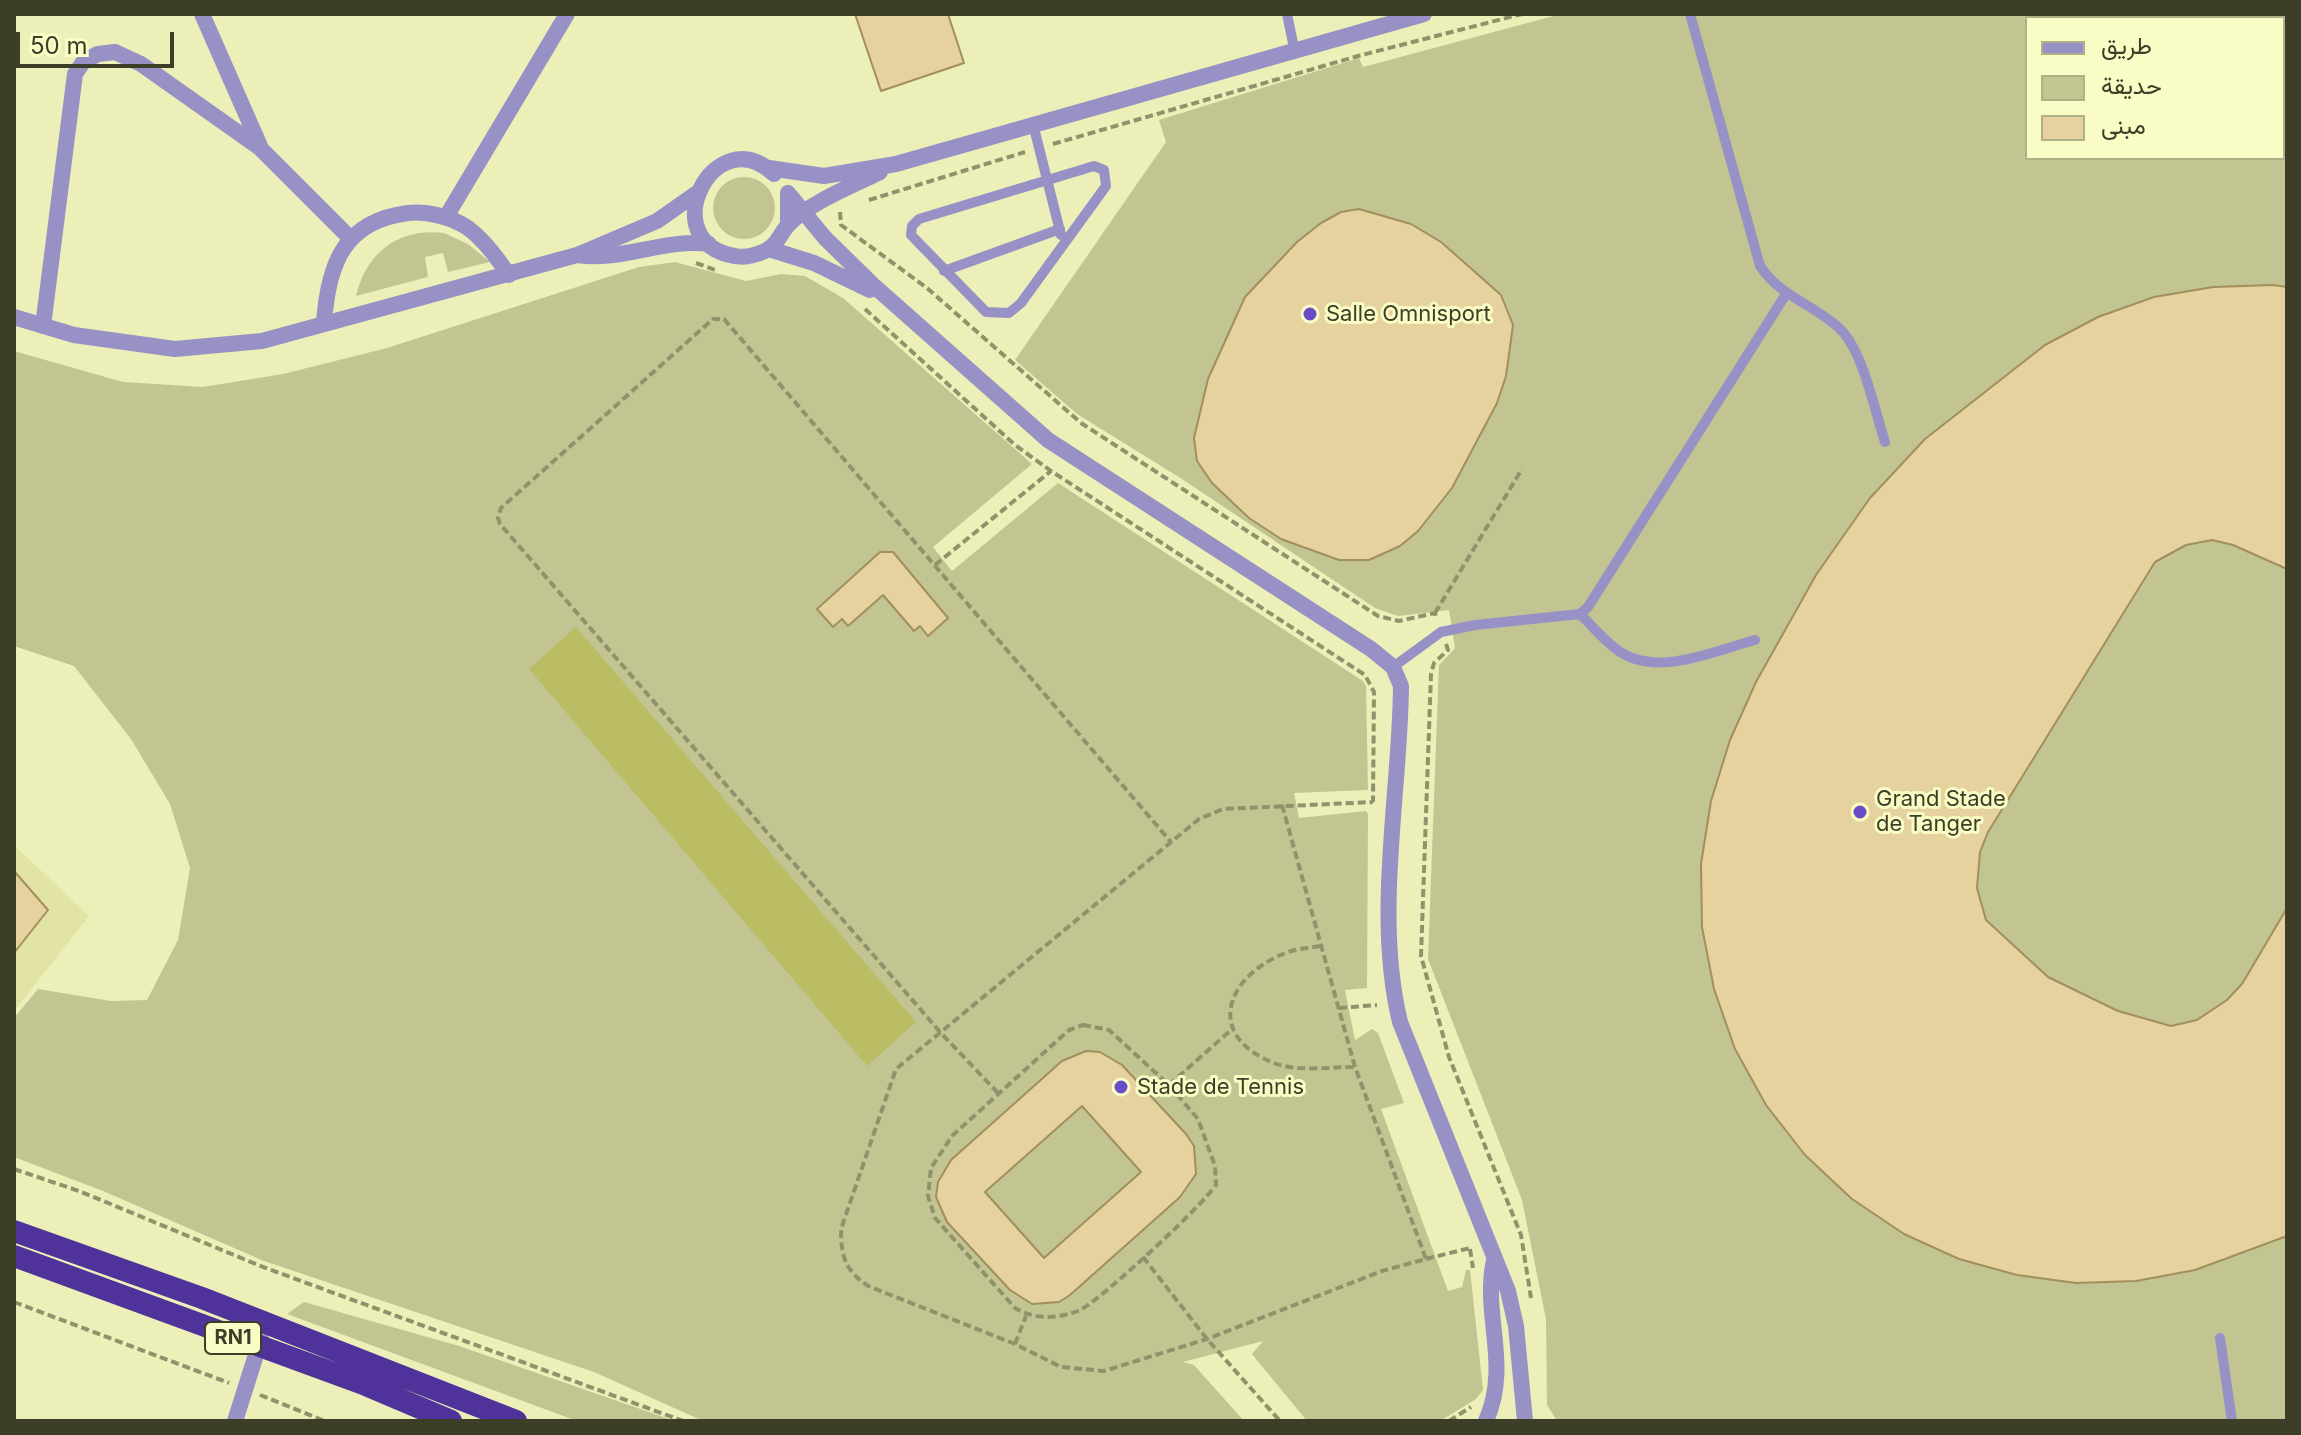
<!DOCTYPE html>
<html>
<head>
<meta charset="utf-8">
<style>
	body { margin:0 }
	#map { position:relative; width:2301px; height:1435px; overflow:hidden; background:#ecefb7; font-family:Inter,Vazirmatn,sans-serif }
	canvas { display:block }
	.frame { position:absolute; inset:0; border:16px solid #3d3e28; pointer-events:none }
	.legend { position:absolute; left:2025px; top:16px; width:260px; height:144px; box-sizing:border-box; background:#f9fcc4; border:2px solid #aeb086; margin:0; padding:10px 14px; list-style:none; font-size:24px; color:#3d3e28 }
	.legend li { display:flex; align-items:center; gap:16px; height:40px }
	.legend b { width:40px; border:2px solid #aeb086 }
	.scale { position:absolute; left:16px; top:32px; width:158px; height:36px; box-sizing:border-box; border:4px solid #3d3e28; border-top:0; padding-left:10px; font-size:24px; line-height:28px; white-space:nowrap; color:#3d3e28; -webkit-text-stroke:6px #f9fcc4; paint-order:stroke }
</style>
</head>
<body>
<div id="map">
<canvas width="2301" height="1435"></canvas>
<div class="frame"></div>
<ul class="legend">
<li><b style="height:10px;background:#9891c6"></b>طريق</li>
<li><b style="height:22px;background:#c2c591"></b>حديقة</li>
<li><b style="height:22px;background:#e5d29e"></b>مبنى</li>
</ul>
<div class="scale">50 m</div>
</div>
<script>
const g = document.querySelector('canvas').getContext('2d');
g.lineJoin = 'round';
function fillPath(path, color) { g.fillStyle = color; g.fill(path, 'evenodd'); }
function stroke(path, color, width, dash) { g.strokeStyle = color; g.lineWidth = width; g.lineCap = dash ? 'butt' : 'round'; g.setLineDash(dash || []); g.stroke(path); }
function write(font, color, halo, rows, align = 'center') {
  g.font = font + ' Inter,sans-serif'; g.lineWidth = 6; g.setLineDash([]); g.textBaseline = 'middle'; g.strokeStyle = halo; g.fillStyle = color; for (const [text, x, y, turn = 0] of rows) {
    g.save(); g.translate(x, y); g.rotate((+turn || 0) * Math.PI / 180); g.textAlign = isNaN(turn) ? turn : align; if (halo) g.strokeText(text, 0, 0); g.fillText(text, 0, 0); g.restore();
  }
}
const built = new Path2D(`
	M14,845L89,916L14,1011Z`);
const green = new Path2D(`
	M1561,14H2287V1421H1557L1547,1405L1546,1319L1522,1200L1428,959L1439,665L1455,648L1449,610L1398,616L1375,608L1182,479L1077,414L1015,360L1166,142L1159,120L1359,58L1363,67ZM2027,18H2283V158H2027Z
	M713 208a31 31 0 1 1 62 0a31 31 0 1 1-62 0Z
	M444,233L468,244L490,262L448,272L443,253L425,257L428,277L356,296C367,252 398,228 444,233Z
	M675,262L746,281L781,274L805,276L843,298L1032,464L933,547L952,571L1058,483L1363,681L1366,686L1368,790L1294,793L1299,818L1366,811L1368,814L1367,988L1345,990L1355,1040L1372,1029L1378,1033L1404,1103L1381,1109L1448,1291L1462,1287L1466,1270H1470L1483,1390L1476,1399L1440,1421H1307L1252,1354L1263,1341L1183,1362L1194,1365L1244,1421H703L594,1372L264,1261L103,1191L14,1157V1018L38,989L111,1001L147,1000L178,940L190,868L170,804L131,739L74,666L14,646V351L123,382L203,387L283,374L387,348L639,267Z
	M304,1302L459,1346L675,1421H577L287,1314Z`);
const forest = new Path2D(`
	M576,627L916,1022L867,1066L529,669Z`);
const building = new Path2D(`
	M855,14H948L964,63L881,91Z
	M1359,209L1411,224L1441,242L1501,295L1513,325L1506,376L1497,403L1452,488L1418,531L1400,546L1369,560H1339L1281,539L1249,518L1212,483L1197,461L1194,438L1208,379L1245,297L1297,242L1321,223L1341,212Z
	M2273,285L2287,287V569L2233,545L2212,540L2186,545L2155,562L1988,832L1980,852L1977,888L1986,920L2048,977L2118,1011L2171,1026L2197,1020L2227,1000L2242,984L2287,908V1236L2195,1270L2136,1281L2076,1283L2017,1275L1959,1259L1904,1234L1852,1199L1805,1155L1766,1105L1735,1049L1714,989L1702,927L1701,864L1711,801L1730,740L1756,682L1816,575L1870,498L1925,439L2045,345L2098,317L2154,297L2213,287Z
	M880,552H893L948,618L928,636L920,626L914,631L883,595L848,626L842,619L833,627L817,609Z
	M14,871L48,910L14,953Z
	M1086,1051L1100,1052L1122,1065L1186,1134L1194,1146L1196,1174L1180,1197L1070,1295L1059,1302L1032,1304L1010,1290L947,1222L936,1197L938,1182L951,1160L1062,1061ZM1082,1106L1141,1172L1044,1258L985,1192Z`);
const path = new Path2D(`
	M1053,144L1358,56L1522,14
	M869,200L1025,152
	M840,212L841,225L927,288L1081,423L1378,616L1399,621L1435,613L1436,617
	M696,263L718,271
	M865,309L1015,445L1051,471L1365,675L1374,692L1373,802
	M935,565L1051,471
	M1435,613L1522,469
	M1446,644L1448,650L1434,663L1431,674L1421,956L1449,1057L1521,1235L1531,1298
	M1282,805L1355,1067L1426,1259L1382,1271L1207,1339L1104,1371L1061,1367L1015,1344L868,1286C845,1270 841,1257 841,1229L896,1069L1199,819L1223,809L1373,802
	M1320,946C1308,948 1294,949 1283,954C1225,978 1205,1036 1274,1063C1296,1072 1331,1067 1355,1067
	M1339,1008L1377,1005
	M1083,1025L1109,1030L1169,1085L1198,1119L1215,1166L1216,1185C1202,1206 1102,1299 1080,1310C1059,1319 1034,1320 1015,1308L935,1218L928,1196L931,1168L952,1136L1069,1030Z
	M1169,1085L1231,1030
	M998,1093L940,1032L500,524L498,518L501,508L713,319H724L1171,842
	M14,1169L79,1191L263,1267L683,1421
	M1470,1249L1473,1268
	M1143,1257L1207,1339L1280,1421
	M1426,1259L1470,1248
	M14,1302L229,1383
	M1015,1344L1026,1316
	M260,1395L325,1421
	M1449,1421L1471,1407`);
const service = new Path2D(`
	M1287,14L1294,48
	M1690,14L1760,266C1780,296 1812,304 1838,327C1863,349 1874,409 1885,442
	M1033,124L1061,235
	M1094,166L1104,170L1106,186L1021,303L1009,313L986,312L911,235L912,226L919,219Z
	M944,271L1060,229
	M1580,614C1592,626 1603,639 1616,649C1655,679 1713,651 1755,640
	M1393,667L1441,632L1475,625L1580,614L1588,607L1786,294
	M2220,1338L2232,1421`);
const minor = new Path2D(`
	M202,14L260,146
	M446,217L567,14
	M324,323C328,264 344,221 408,213C427,211 452,217 468,228C485,241 497,258 509,275
	M43,326L75,74L84,61L98,54L115,52L141,64L260,148L350,238
	M235,1421L261,1339`);
const tertiary = new Path2D(`
	M769,168L824,176L896,164L1424,14
	M774,174C714,117 652,242 735,256C745,258 756,255 765,251C778,245 780,233 789,224C809,203 854,185 880,172
	M788,193L825,238L873,285L1048,440L1371,649L1393,667L1401,686C1400,795 1374,915 1400,1022L1508,1291L1516,1326L1525,1421
	M788,193V224
	M769,249L814,263L870,290
	M577,255C622,262 664,238 709,244
	M14,317L74,335L175,349L262,341L577,255L657,221L697,193
	M1486,1421C1511,1364 1482,1316 1494,1260`);
const trunk = new Path2D(`
	M14,1231L202,1298L516,1421
	M14,1256L366,1385L451,1421`);
const markers = [
	[1310,314,8,"#6a4dc6"],
	[1860,812,8,"#6a4dc6"],
	[1121,1087,8,"#6a4dc6"]
];
const shields = [
	[233,1338,56]
];
const shieldNames = [
	["RN1",233,1338]
];
const poiNames = [
	["Salle Omnisport",1326,314],
	["Grand Stade",1876,799],
	["de Tanger",1876,824],
	["Stade de Tennis",1137,1087]
];
fillPath(built, '#e1e4a5');
fillPath(green, '#c2c591');
fillPath(forest, '#bbbd65');
fillPath(building, '#e5d29e');
stroke(building, '#a18f5d', 2);
stroke(path, '#90926c', 4, [8, 4]);
stroke(service, '#9891c6', 10);
stroke(minor, '#9891c6', 16);
stroke(tertiary, '#9891c6', 16);
stroke(trunk, '#4f329a', 22);
for (const [x, y, r, color] of markers) { const dot = new Path2D(); dot.arc(x, y, r, 0, 2 * Math.PI); g.fillStyle = color; g.fill(dot); stroke(dot, '#f9fcc4', 3); }
for (const [x, y, w] of shields) { const box = new Path2D(); box.roundRect(x - w / 2, y - 16, w, 32, 6); g.fillStyle = '#f9fcc4'; g.fill(box); stroke(box, '#3d3e28', 2); }
write('bold 20px', '#3d3e28', null, shieldNames);
write('22px', '#3d3e28', '#f9fcc4', poiNames, 'left');
</script>
</body>
</html>
